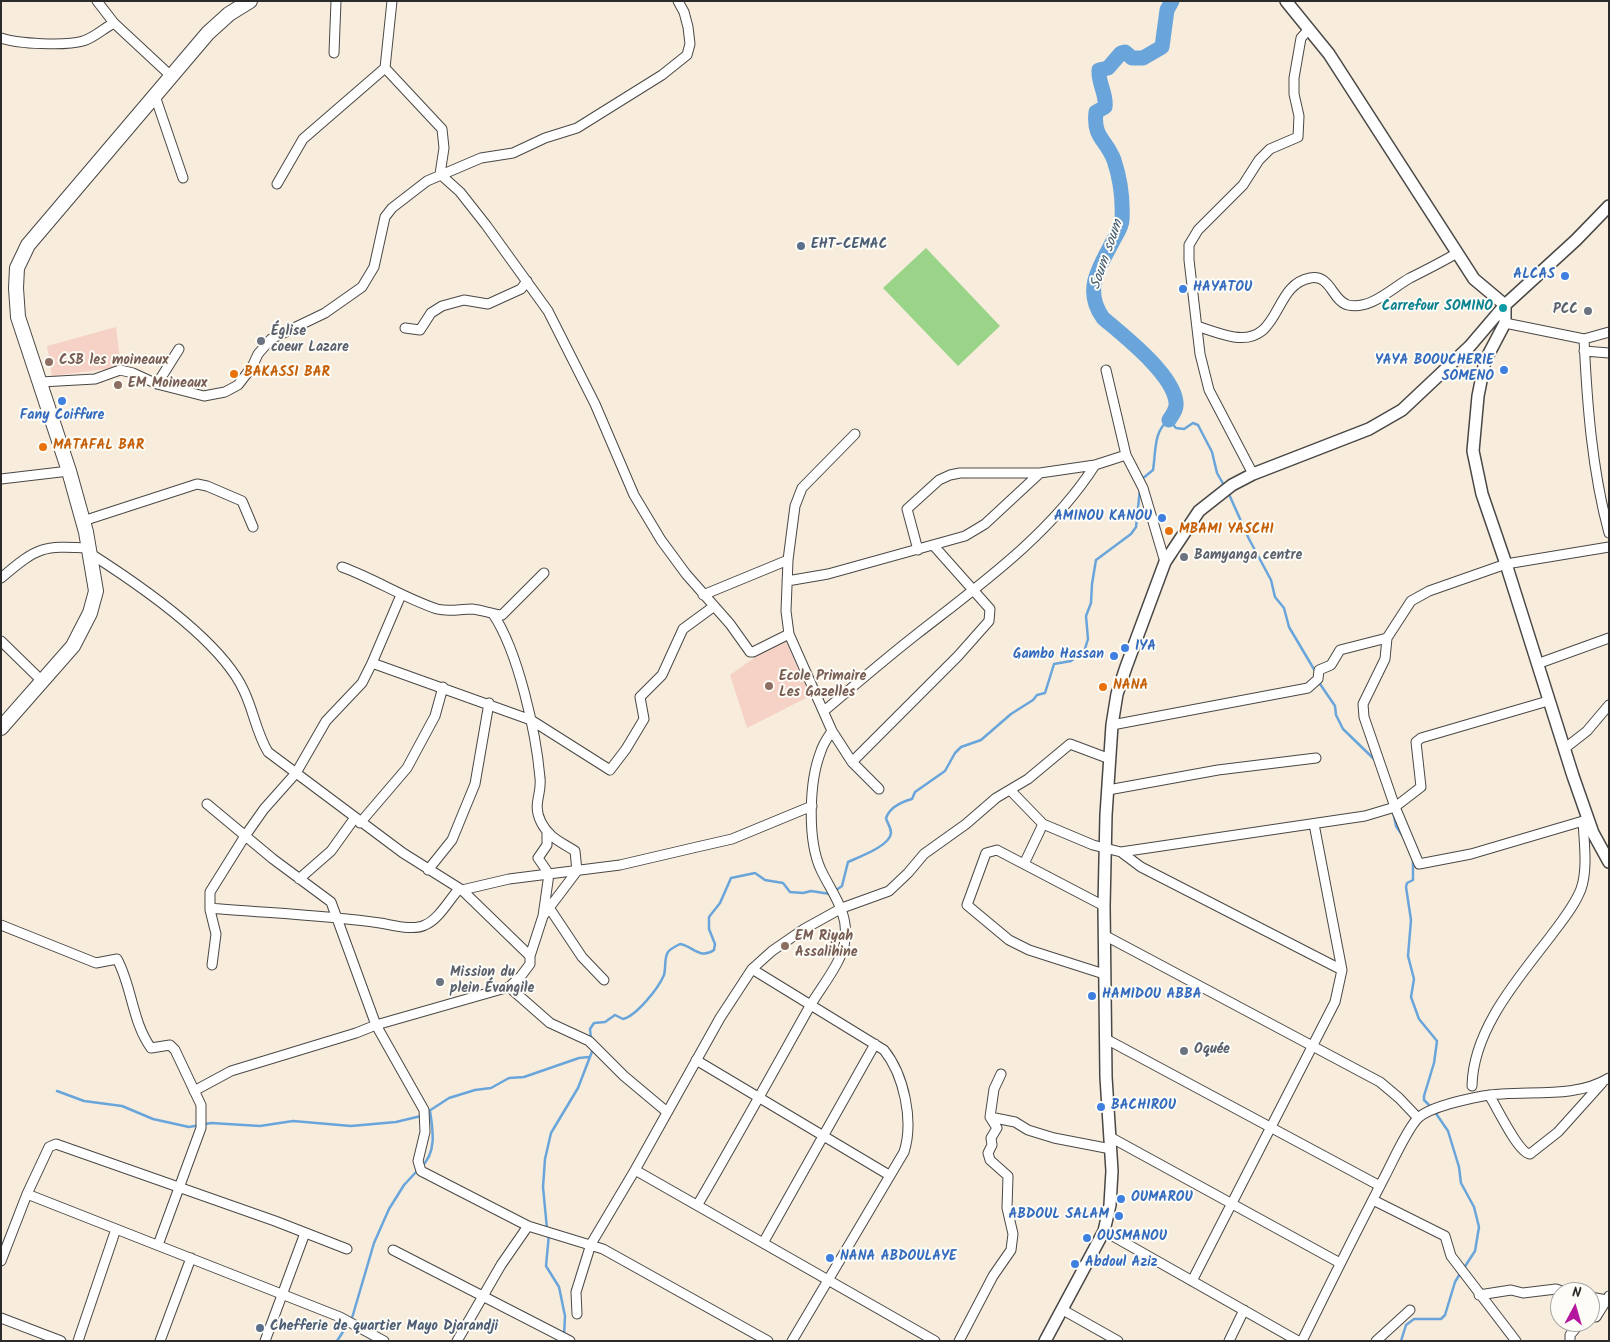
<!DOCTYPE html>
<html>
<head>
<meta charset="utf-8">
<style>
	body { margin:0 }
	#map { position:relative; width:1610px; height:1342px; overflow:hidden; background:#f8eddc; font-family:Kalam,sans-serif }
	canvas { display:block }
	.frame { position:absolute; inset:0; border:2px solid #2b2b2b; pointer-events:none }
	.north { position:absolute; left:1550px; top:1282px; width:50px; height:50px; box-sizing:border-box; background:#fdfcf7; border:1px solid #a9a8a5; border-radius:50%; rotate:6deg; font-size:14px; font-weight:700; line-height:20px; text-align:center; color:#2b2b2b }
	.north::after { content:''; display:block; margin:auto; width:18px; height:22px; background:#b5179e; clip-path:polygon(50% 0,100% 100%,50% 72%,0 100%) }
</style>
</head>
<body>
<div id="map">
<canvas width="1610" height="1342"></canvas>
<div class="frame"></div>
<div class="north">N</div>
</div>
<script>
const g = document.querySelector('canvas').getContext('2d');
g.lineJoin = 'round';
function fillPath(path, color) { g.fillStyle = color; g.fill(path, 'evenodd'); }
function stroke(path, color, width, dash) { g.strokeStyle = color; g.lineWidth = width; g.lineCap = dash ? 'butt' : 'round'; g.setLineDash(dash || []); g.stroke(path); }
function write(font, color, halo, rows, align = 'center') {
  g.font = font + ' Kalam,sans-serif'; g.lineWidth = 4; g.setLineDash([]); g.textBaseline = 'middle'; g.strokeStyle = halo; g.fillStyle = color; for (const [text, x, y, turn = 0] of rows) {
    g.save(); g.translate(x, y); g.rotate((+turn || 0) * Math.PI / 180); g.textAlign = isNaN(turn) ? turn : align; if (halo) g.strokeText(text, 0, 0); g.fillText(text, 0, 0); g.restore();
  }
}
const built = new Path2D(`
	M116,327L121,367L52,376L47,346Z
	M784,637L810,696L747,728L730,675Z`);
const green = new Path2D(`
	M926,248L1000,326L958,366L883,288Z`);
const stream = new Path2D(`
	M1142,479L1153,470C1156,453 1153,431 1169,420L1176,428L1184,429L1193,423L1198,425L1212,452L1217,473L1225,487
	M1228,492L1249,539L1271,580L1275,597L1284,608L1289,627L1315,671
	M1318,681L1335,706L1336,715L1343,729L1375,760
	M1393,811L1396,826L1404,838
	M1413,858V880L1407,883L1406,887L1411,920L1408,956L1414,979L1411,997L1419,1019L1437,1041L1434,1063L1424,1096V1100L1432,1108
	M835,891L842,886L848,862C859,857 890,846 891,833C891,827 887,823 886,818C890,807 901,802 912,799L915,792L945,771L955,753L961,747L981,740L1011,714L1033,700L1037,695L1045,693L1054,664L1071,661L1084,652L1088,639L1086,616L1091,603L1092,584L1096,560L1131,534L1136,527L1140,489
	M591,1039L590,1029L594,1023L605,1022L615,1015L623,1019C636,1016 658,989 664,975C666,968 664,958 668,952C670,949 676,946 680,944C693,946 700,960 714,950L715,944L709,929V917L720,903L731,878L755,873L765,880L783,883L790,892L803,893L811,891L830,894
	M57,1091L84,1101L122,1106L153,1119L189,1127L211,1123L260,1126L293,1121L351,1126L396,1122L421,1116
	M1435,1112L1448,1131L1459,1167L1461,1183L1474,1207L1479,1227L1475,1251L1464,1268
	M426,1113L449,1098L475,1090L491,1088L509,1078L524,1077L579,1058L589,1057
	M421,1167C437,1153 433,1130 430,1111
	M547,1229L543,1187L545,1159L551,1133L578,1088L593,1049
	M549,1234L546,1266L559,1287L565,1316L564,1336
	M337,1341L352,1318L374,1243L389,1209L404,1185L417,1171
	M1401,1341L1406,1325L1414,1319H1441L1445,1315L1455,1282L1461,1272`);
const river = new Path2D(`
	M1169,420C1173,414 1177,409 1176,402C1173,374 1124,336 1103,318C1083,290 1099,268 1113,241C1116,235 1122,227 1122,220C1123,201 1120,178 1114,160C1106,139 1093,138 1096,112L1105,107C1107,94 1098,84 1099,70L1108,68L1121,53L1125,52L1132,58H1143L1162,47L1167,10L1172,1`);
const minor = new Path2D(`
	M97,1L114,23L171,76
	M392,1L385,68L442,129L444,148L440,174L460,192L486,225L548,311L595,404L634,495L661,540L686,574L730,624L750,652H753L789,634
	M1,38C18,44 66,46 83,41C94,38 104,28 114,23
	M334,53L336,1
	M155,96L183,178
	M277,184L303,139L385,68
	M1505,323L1584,339L1609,332
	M1197,326C1209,330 1222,335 1234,337C1282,344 1272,285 1310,278C1331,274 1332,301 1348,305C1371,310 1392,288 1410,278C1426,270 1442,262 1457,253
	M405,328L420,330L431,313L442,306L464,300L488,304L521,289L527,281
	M1584,339C1587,403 1592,471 1609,533
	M1584,351L1609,353
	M1106,370L1126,455
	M41,382L95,379L120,370L133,373L157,384L204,396L225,392L238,385L252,367L258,354L271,339L325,313L362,287L374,267L385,217L392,208L427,181L481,158L513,153L545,138L577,128L662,75L687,55L690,44L688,27L684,12L678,1
	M157,384L179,349
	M855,434L802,488L795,506L788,560L786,611L789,634L832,731L852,762L879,789
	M1253,474L1209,390L1200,354L1189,260V245L1198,230L1243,185L1259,160L1270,149L1298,137L1299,116L1294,94V78L1301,38L1309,29
	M1,479L69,471
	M83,521L197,484L207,486L242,501L253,527
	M918,550L907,509L939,480L950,475L960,473H1040L1095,465L1126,455L1143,488L1165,562
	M91,554C138,584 221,640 244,691C254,712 256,732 268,752L403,853L462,890L530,956
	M342,567C375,579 404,598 437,609C449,612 460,609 472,609C482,610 492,614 502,615L544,573
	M1,578C39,546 41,546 90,548
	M787,581L828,574L965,536L985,524L1040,473
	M703,595L788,560
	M1,641L43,682
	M372,663L531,720L610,770L626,749L644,719L640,697L662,675L683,629L713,607
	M1537,664L1609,638
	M824,711C855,685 885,659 917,634C981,584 1051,534 1095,465
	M1112,725L1308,688L1318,679L1319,670L1331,665L1340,650L1387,638
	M1564,749L1587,731L1609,705
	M852,762L958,656L989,621L990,609L934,546
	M1010,790L1043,824L1093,845L1121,852L1365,816L1395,807L1421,787L1416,742L1421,738L1548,701
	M1108,790L1218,770L1316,758
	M207,804L273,859L331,902L376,1025L424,1110L425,1132L418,1161L421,1171L528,1226L603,1249L768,1341
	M1583,821L1471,854L1419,864L1395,807L1364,717L1363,704L1385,659L1387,638L1411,601L1429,591L1506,564L1609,547
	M360,823L407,768L435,716L443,687
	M1121,852L1141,867L1342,970L1314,824
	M1024,864L1043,824
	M428,870L452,840L475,784L489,703
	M299,879L331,851L354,819
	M462,890L509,879L620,865L697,847L732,839L812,806
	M1104,906L997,850L986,853L967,905L1009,940L1029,950L1104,974
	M210,908C267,913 324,915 380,923C393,925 413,931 425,925C439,919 449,900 459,889
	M550,909L582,957L604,980
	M543,916L549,874L538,858L547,845V833
	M1,925L96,963L117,959C132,986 132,1022 151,1048L170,1045L175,1050L201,1105V1128L158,1245
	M1104,935L1380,1082L1399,1098L1418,1118
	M212,965L216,934L210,910V892L245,836L264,809L296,773L326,721L362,683L372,663L401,595
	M752,969L884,1050C904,1075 914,1121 904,1152L792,1341
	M509,987L550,1023L589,1041L624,1076L667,1112
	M1106,1039L1380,1186
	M696,1060L889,1175
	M1472,1086C1473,1030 1517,980 1550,937C1561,922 1574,907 1581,889C1588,869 1584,842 1583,821L1586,820
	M194,1091L231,1071L356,1033L376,1025L509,987L521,976L530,964V956L543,916L577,871L575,851C561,842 549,838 541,822C532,804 542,795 540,778C536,732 518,651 493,614
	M1489,1095C1497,1107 1518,1153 1530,1154L1558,1132L1602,1083
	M990,1117L1015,1122L1028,1130L1054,1138L1111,1149
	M1110,1137L1340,1263
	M635,1170L935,1341
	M27,1194L340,1317L384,1341
	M1373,1200L1445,1236L1451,1256L1516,1341
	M698,1204C736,1139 773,1072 810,1006C821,987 843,961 845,940C849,913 832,893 821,870C807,840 809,781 821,751C823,744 828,737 832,731
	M1104,1231L1298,1341
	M763,1243L875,1044
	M393,1250L570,1341
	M1,1261L27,1194L49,1147L56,1144L275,1221L347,1249
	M1192,1281L1335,1002L1342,970
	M1479,1295L1511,1290L1523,1293L1556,1289L1565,1292
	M1590,1297L1607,1300
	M1063,1310L1118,1341
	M577,1314L576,1292L591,1244L635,1170L720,1018L752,969L772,951L804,929L842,908L889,891L908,873L924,854L966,824L996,798L1028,779L1070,744L1110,759
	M1590,1317H1596L1609,1296
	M1,1318L61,1341
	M78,1341L116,1229
	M160,1341L191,1258
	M265,1341L305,1233
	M457,1341L501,1265L528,1226
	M959,1341L993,1276L1011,1250L1013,1234L1007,1208L1008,1176L990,1160L988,1153L992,1145L991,1138L997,1128L990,1117L994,1089L1001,1074
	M1229,1341L1244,1310
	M1302,1341C1329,1286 1356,1232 1384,1178C1392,1163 1407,1129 1418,1118C1430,1107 1467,1099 1483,1096C1524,1089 1573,1100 1609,1078
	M1376,1341L1410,1310
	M1570,1341V1335L1581,1322`);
const tertiary = new Path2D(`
	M1286,1L1329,54L1474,279L1505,305V323L1485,361L1478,396L1473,451L1482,494L1506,564L1573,776L1593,833L1609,862
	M1045,1341L1104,1231L1110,1205L1112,1171L1106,1077L1104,906L1106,815L1112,725L1117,694L1126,667L1165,562L1199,511L1232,485L1253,474L1369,429L1402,410L1470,346L1505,305L1576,240L1609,206`);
const primary = new Path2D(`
	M1,728L73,646L90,613L96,591L86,532L69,471L18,317L16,288L17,268L28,245L208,33L229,14L250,1`);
const markers = [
	[801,246,5,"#5c6f8a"],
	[1565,276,5,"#3f7fe0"],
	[1183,289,5,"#3f7fe0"],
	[1503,308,5,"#0f9aa8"],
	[1588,311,5,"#6b7280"],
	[261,341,5,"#6b7280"],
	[49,362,5,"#8d6e63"],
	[1504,370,5,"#3f7fe0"],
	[234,374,5,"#e8710a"],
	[118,385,5,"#8d6e63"],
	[62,401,5,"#3f7fe0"],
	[43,447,5,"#e8710a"],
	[1162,518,5,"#3f7fe0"],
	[1169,531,5,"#e8710a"],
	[1184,557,5,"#6b7280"],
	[1125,648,5,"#3f7fe0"],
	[1114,656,5,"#3f7fe0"],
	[769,686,5,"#8d6e63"],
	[1103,687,5,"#e8710a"],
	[785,946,5,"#8d6e63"],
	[440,982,5,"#6b7280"],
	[1092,996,5,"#3f7fe0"],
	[1184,1051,5,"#6b7280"],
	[1101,1107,5,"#3f7fe0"],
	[1121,1199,5,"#3f7fe0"],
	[1119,1216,5,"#3f7fe0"],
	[1087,1238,5,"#3f7fe0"],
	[830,1258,5,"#3f7fe0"],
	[1075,1264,5,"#3f7fe0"],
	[260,1328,5,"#5c6f8a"]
];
const serviceNames = [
	["EHT-CEMAC",811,246],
	["Chefferie de quartier Mayo Djarandji",270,1328]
];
const shopNames = [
	["ALCAS",1555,276,"right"],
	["HAYATOU",1193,289],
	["YAYA BOOUCHERIE",1494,362,"right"],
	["SOMENO",1494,378,"right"],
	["Fany Coiffure",62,417,"center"],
	["AMINOU KANOU",1152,518,"right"],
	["IYA",1135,648],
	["Gambo Hassan",1104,656,"right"],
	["HAMIDOU ABBA",1102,996],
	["BACHIROU",1111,1107],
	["OUMAROU",1131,1199],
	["ABDOUL SALAM",1109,1216,"right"],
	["OUSMANOU",1097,1238],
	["NANA ABDOULAYE",840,1258],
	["Abdoul Aziz",1085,1264]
];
const cultureNames = [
	["Carrefour SOMINO",1493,308]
];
const worshipNames = [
	["PCC",1578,311,"right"],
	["Église",271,333],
	["coeur Lazare",271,349],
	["Bamyanga centre",1194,557],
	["Mission du",450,974],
	["plein Évangile",450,990],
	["Oquée",1194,1051]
];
const educationNames = [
	["CSB les moineaux",59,362],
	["EM Moineaux",128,385],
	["Ecole Primaire",779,678],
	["Les Gazelles",779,694],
	["EM Riyah",795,938],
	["Assalihine",795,954]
];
const foodNames = [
	["BAKASSI BAR",244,374],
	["MATAFAL BAR",53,447],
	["MBAMI YASCHI",1179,531],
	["NANA",1113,687]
];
const waterNames = [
	["Soum soum",1108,255,-71]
];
fillPath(built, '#f6d1c6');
fillPath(green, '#99d488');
stroke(stream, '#69a5da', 2.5);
stroke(river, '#69a5da', 15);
stroke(minor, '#4a4846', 11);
stroke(tertiary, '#4a4846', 14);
stroke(primary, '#4a4846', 16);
stroke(minor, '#fff', 9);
stroke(tertiary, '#fff', 11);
stroke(primary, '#fff', 14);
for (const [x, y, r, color] of markers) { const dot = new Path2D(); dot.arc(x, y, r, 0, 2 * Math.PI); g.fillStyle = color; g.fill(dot); stroke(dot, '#fdfcf7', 2); }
write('bold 14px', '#4e5e75', '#fdfcf7', serviceNames, 'left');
write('bold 14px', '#366cbe', '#fdfcf7', shopNames, 'left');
write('bold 14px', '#0d838f', '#fdfcf7', cultureNames, 'right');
write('bold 14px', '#5b616d', '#fdfcf7', worshipNames, 'left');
write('bold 14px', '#785e54', '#fdfcf7', educationNames, 'left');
write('bold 14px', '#c56008', '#fdfcf7', foodNames, 'left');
write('italic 15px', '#445c71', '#fdfcf7', waterNames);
</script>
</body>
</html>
